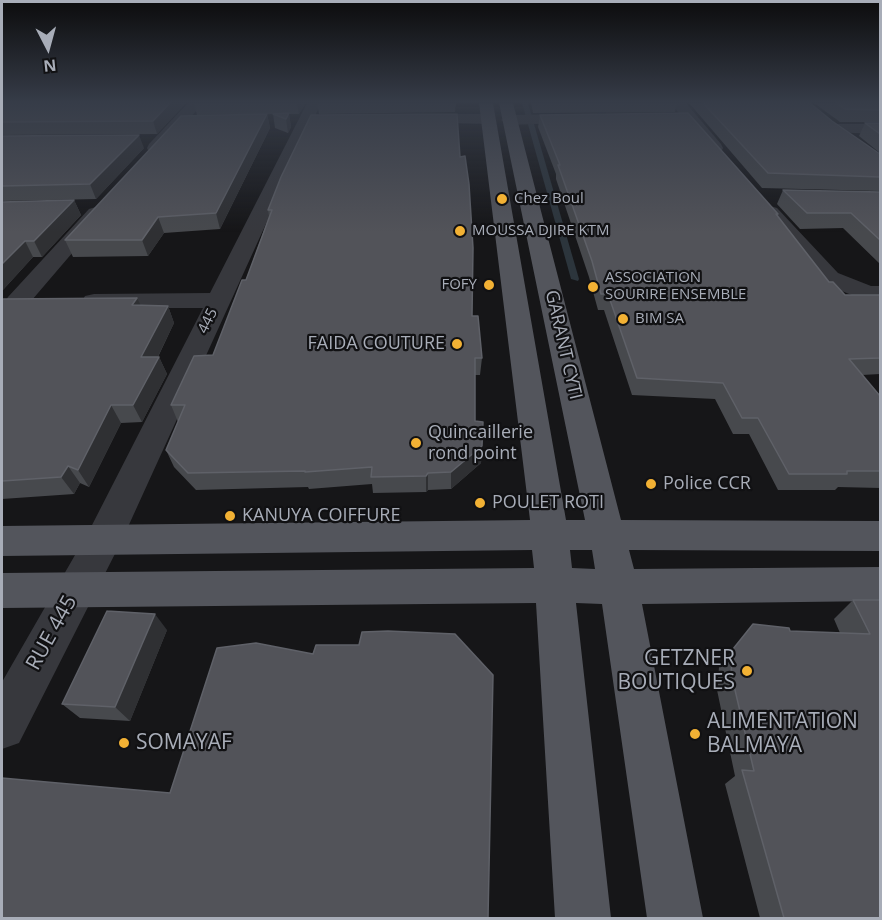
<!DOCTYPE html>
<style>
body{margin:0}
#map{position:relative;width:882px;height:920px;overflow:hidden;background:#161618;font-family:"Open Sans",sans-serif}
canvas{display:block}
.frame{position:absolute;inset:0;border:3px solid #a8adb8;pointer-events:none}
.north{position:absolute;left:18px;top:18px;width:60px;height:60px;-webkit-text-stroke:4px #111113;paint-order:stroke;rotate:174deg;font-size:16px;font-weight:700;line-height:24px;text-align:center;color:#a8adb8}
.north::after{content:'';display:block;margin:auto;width:21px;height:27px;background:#a8adb8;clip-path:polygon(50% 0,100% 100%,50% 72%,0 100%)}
</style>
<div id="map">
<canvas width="882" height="920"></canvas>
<div class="frame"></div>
<div class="north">N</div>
</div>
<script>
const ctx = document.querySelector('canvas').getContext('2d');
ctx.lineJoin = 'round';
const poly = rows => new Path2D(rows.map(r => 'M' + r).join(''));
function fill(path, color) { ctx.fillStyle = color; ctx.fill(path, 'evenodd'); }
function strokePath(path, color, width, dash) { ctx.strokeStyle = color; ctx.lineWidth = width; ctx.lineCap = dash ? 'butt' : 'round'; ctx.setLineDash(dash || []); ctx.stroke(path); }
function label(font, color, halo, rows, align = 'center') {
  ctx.font = font + ' "Open Sans",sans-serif'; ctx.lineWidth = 4.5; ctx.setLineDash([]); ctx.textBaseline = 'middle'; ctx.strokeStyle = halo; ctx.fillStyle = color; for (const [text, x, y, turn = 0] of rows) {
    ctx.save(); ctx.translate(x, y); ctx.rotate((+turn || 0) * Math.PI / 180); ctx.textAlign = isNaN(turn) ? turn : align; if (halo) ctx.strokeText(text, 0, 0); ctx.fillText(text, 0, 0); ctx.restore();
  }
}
const stream = poly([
 [522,103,528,103,579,279,578,281,571,279,522,103]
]);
const minor = poly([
 [188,103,203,103,161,152,149,152,147,148,149,144,188,103],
 [307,103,321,103,122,540,19,743,2,749,2,682,90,529,203,308,94,308,85,306,82,301,85,296,94,294,210,293,307,103],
 [671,103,686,103,721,144,723,148,721,152,709,152,671,103],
 [411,114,487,114,495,119,487,124,406,122,403,119,411,114],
 [584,114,592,119,589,122,509,125,501,120,509,115,584,114],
 [834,124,880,124,880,134,828,132,826,129,834,124],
 [770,206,777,208,838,273,871,286,880,286,880,300,859,298,822,283,760,212,763,208,770,206],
 [96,207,103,209,106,213,103,217,26,307,17,309,8,307,5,302,8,297,89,209,96,207]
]);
const major = poly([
 [479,103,493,103,566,520,585,520,499,103,513,103,621,520,880,521,880,551,629,550,634,569,880,567,880,601,642,604,703,918,647,918,602,604,576,603,611,918,555,918,536,603,2,608,2,573,534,568,532,550,2,556,2,526,530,520,479,103],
 [570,550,592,550,595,569,572,568,570,550]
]);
const wall = poly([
 [2,103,186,103,157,134,2,135],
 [194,103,306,103,299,114,289,114,291,127,288,133,275,128,273,114,197,115],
 [317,103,456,103,455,112,319,114],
 [531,103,677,103,675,112,533,113],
 [689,103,810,103,832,121,880,154,880,191,762,188],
 [814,103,880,103,880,122,840,122],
 [267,114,270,128,220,229,164,233,148,256,73,257,65,240],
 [540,115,778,214,777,216,829,282,845,295,880,295,880,374,862,375,880,396,880,488,838,487,835,490,778,490,749,434,733,434,715,399,632,395,604,310,598,310,589,277,556,179,556,174,538,127],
 [865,123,880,123,880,153,859,136],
 [2,136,144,148,96,199,2,201],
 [281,177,472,316,482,358,480,375,475,375,475,421,482,446,481,463,451,489,428,490,426,492,373,493,372,484,309,489,308,487,196,490,174,467,166,450,178,422,171,405,213,355,246,280,269,216,268,210],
 [783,190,880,192,880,264,843,228,800,229,777,204],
 [74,200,81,215,42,257,33,257,2,291,2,202],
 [2,299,168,306,174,323,158,357,159,357,167,374,142,422,121,423,89,487,80,483,74,494,2,499],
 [853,600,880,600,880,918,760,918,725,784,735,776,717,690,719,667,753,624,790,631,840,633,834,619],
 [167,630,130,721,80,718,62,704]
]);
const shadedWall = poly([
 [170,103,186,103,157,134,153,121],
 [297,103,306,103,299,114],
 [289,113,291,127,288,133,286,119],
 [267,114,270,128,220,229,216,213],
 [139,135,144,148,96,199,90,184],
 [74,200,81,215,42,257,34,241],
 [158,217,164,233,148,256,142,240],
 [25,241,33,257,2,291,2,264],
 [137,298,145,314,132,305],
 [168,306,174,323,149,375,141,357],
 [159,357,167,374,142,422,133,405],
 [111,405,121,423,89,487,78,470],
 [482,446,481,463,451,489,451,472],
 [68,466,80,483,74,494,61,477],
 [428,473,428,490,426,492,426,476],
 [155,614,167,630,130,721,115,707]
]);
const building = poly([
 [2,103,170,103,153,121,2,122,2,103],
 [703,103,810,103,832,121,880,154,880,177,768,173,703,103],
 [837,103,880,103,880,110,845,109,837,103],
 [289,113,286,119,273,114,289,113],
 [688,113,778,214,776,214,829,282,833,282,845,295,880,295,880,358,849,359,880,396,880,471,847,471,847,474,789,474,758,418,742,418,723,383,637,378,608,294,601,294,592,261,558,165,560,165,540,115,688,113],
 [267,114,216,213,158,217,142,240,65,240,181,116,267,114],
 [457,114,460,157,465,156,469,184,473,248,472,316,478,316,482,358,475,358,475,421,483,422,482,446,451,472,428,473,426,476,371,477,372,467,305,472,305,471,188,473,166,450,185,405,171,405,194,356,213,355,242,280,246,280,272,210,268,210,281,177,311,115,457,114],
 [865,123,880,123,880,134,865,123],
 [139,135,90,184,2,186,2,136,139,135],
 [783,190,880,192,880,240,851,213,807,213,783,190],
 [74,200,34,241,25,241,2,264,2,202,74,200],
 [137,298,132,305,168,306,141,357,159,357,133,405,111,405,78,470,68,466,61,477,2,481,2,299,137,298],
 [853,600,880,600,880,918,784,918,742,770,754,771,731,673,733,649,753,624,789,628,790,631,870,634,853,600],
 [107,611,155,614,115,707,62,704,107,611],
 [388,631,455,634,493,675,488,918,2,918,2,778,170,793,217,648,256,643,313,654,316,645,359,645,362,632,388,631]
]);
const markers = [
 [502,199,6,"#f2b134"],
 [460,231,6,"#f2b134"],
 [489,285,6,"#f2b134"],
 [593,287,6,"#f2b134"],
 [623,319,6,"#f2b134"],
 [457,344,6,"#f2b134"],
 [416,443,6,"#f2b134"],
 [651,484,6,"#f2b134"],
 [480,503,6,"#f2b134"],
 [230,516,6,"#f2b134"],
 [747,671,6,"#f2b134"],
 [695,734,6,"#f2b134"],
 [124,743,6,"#f2b134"]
];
const farPoinames = [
 ["Chez Boul",514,199],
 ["MOUSSA DJIRE KTM",472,231],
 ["ASSOCIATION",605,278],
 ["SOURIRE ENSEMBLE",605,295],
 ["FOFY",477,285,"right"],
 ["BIM SA",635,319]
];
const farStreetnames = [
 ["445",208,321,-64]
];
const poiNames = [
 ["FAIDA COUTURE",445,344,"right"],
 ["Quincaillerie",428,433],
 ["rond point",428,454],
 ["Police CCR",663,484],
 ["POULET ROTI",492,503],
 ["KANUYA COIFFURE",242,516]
];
const streetNames = [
 ["GARANT CYTI",563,345,77]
];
const nearStreetnames = [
 ["RUE 445",52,633,-61]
];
const nearPoinames = [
 ["GETZNER",735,659,"right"],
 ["BOUTIQUES",735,683,"right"],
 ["ALIMENTATION",707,722],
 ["BALMAYA",707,746],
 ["SOMAYAF",136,743]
];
fill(stream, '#2c353c');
fill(minor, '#37383d');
fill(major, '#53555c');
fill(wall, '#47494d');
fill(shadedWall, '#2f3033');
fill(building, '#525359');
strokePath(building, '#5f6168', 1.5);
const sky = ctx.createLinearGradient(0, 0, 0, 232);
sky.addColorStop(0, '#0c0c0d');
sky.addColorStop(0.44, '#363c48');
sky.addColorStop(1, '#363c4800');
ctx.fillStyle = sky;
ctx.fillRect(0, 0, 882, 232);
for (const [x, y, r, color] of markers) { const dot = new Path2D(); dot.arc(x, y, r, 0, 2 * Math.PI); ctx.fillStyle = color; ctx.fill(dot); strokePath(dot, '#111113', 2); }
label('15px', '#a8adb8', '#111113', farPoinames, 'left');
label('15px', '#a8adb8', '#111113', farStreetnames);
label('18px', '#a8adb8', '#111113', poiNames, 'left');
label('18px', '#a8adb8', '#111113', streetNames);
label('21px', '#a8adb8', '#111113', nearStreetnames);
label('21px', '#a8adb8', '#111113', nearPoinames, 'left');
</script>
